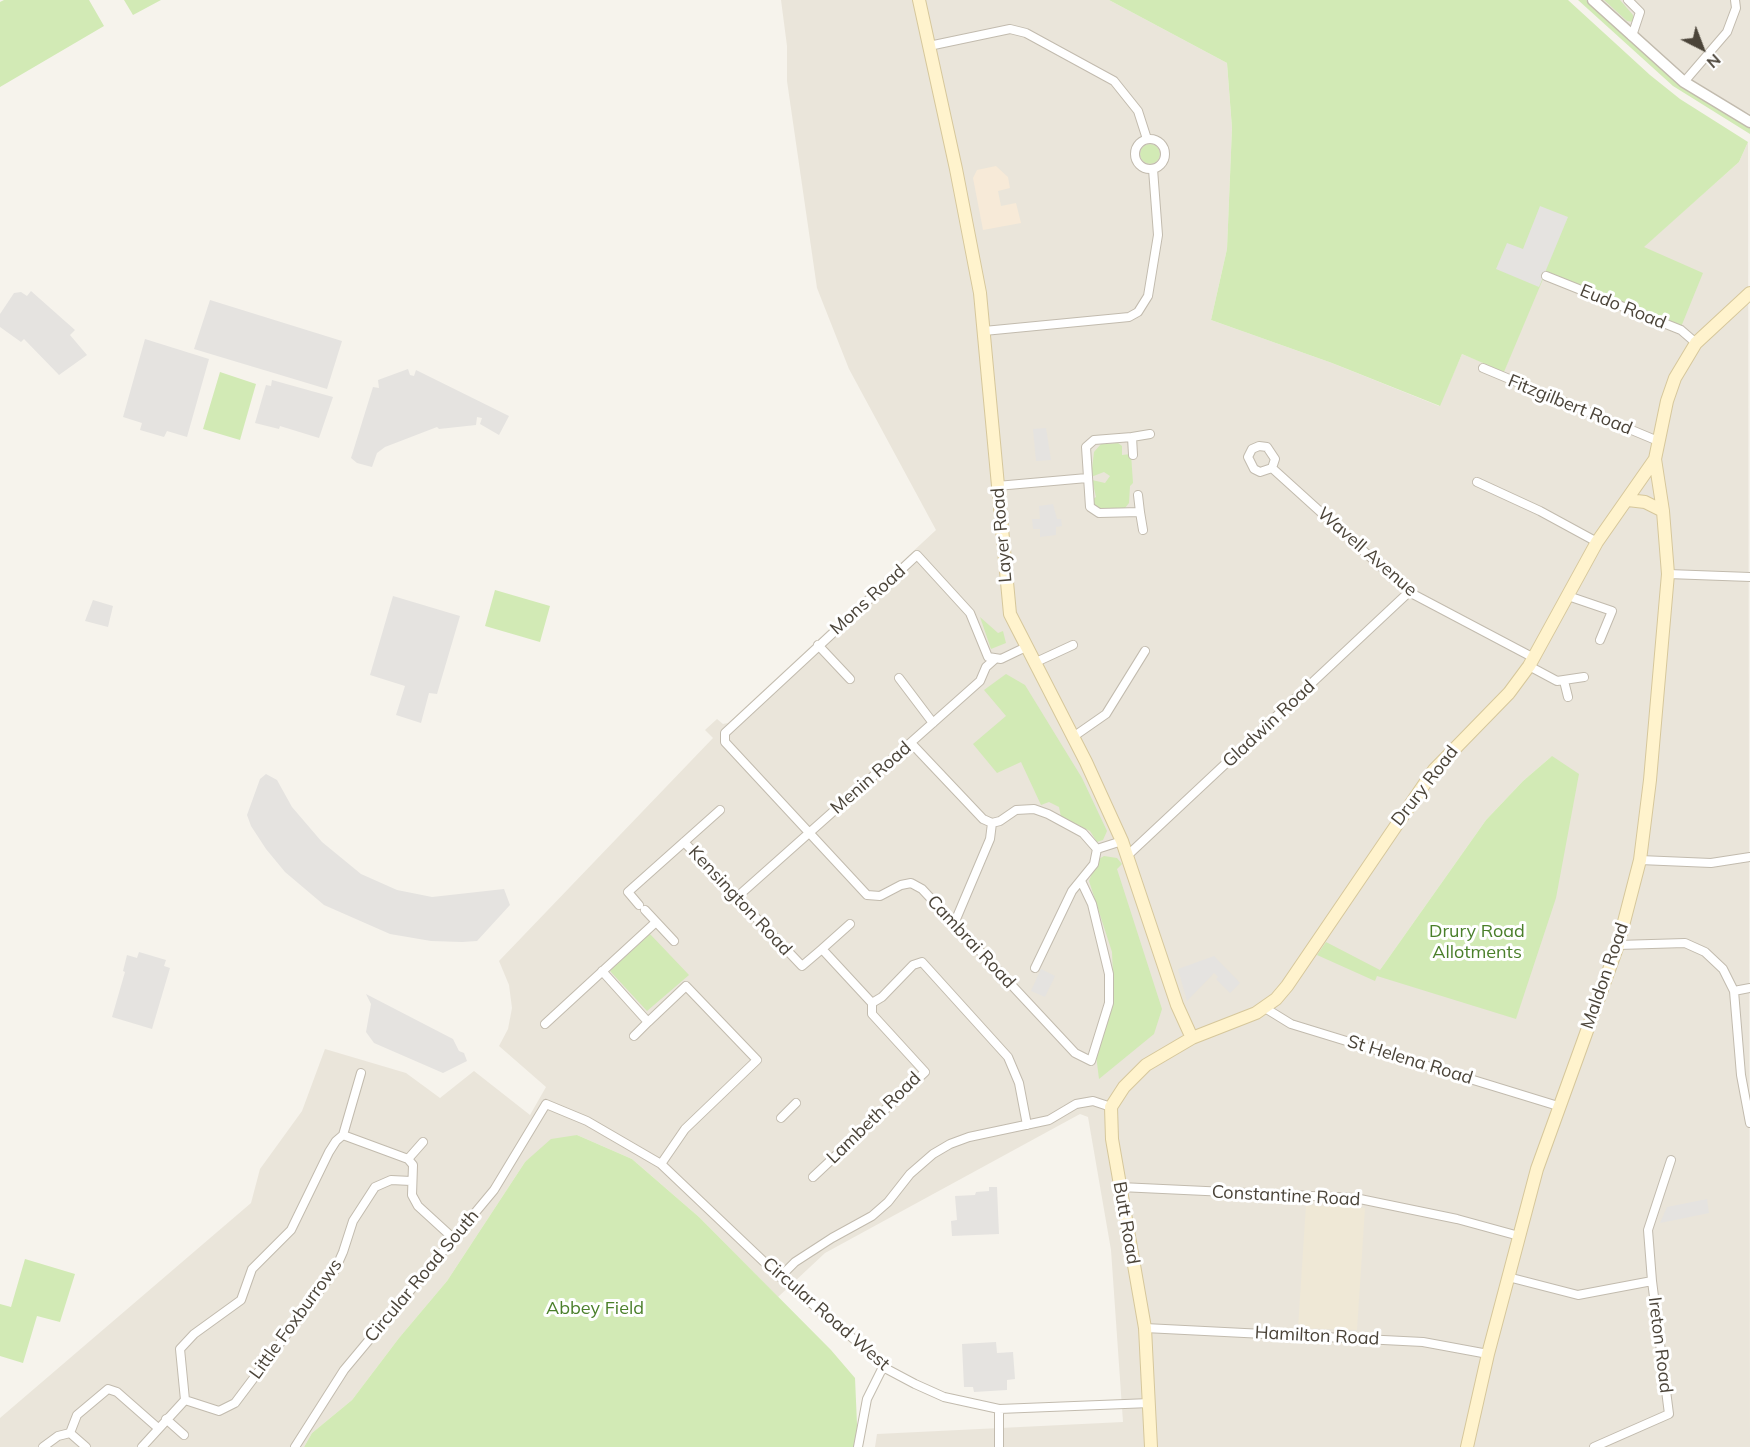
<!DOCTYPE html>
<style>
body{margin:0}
#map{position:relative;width:1750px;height:1447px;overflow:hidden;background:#f6f3ec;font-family:Mulish,sans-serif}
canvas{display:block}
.north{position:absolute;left:1672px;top:18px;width:60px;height:60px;-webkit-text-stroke:4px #fff;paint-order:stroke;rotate:138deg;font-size:16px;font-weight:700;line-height:24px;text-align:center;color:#4b4439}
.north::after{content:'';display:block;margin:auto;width:21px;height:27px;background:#4b4439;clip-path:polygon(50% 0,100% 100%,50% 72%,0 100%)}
</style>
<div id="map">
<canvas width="1750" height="1447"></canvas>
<div class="north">N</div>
</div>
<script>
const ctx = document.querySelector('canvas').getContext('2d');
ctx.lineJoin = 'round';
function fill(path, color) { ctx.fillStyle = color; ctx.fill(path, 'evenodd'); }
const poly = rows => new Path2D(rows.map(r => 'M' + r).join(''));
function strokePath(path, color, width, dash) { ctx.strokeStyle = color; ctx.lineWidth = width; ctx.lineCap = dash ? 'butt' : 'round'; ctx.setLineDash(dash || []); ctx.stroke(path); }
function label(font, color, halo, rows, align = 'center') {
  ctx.font = font + ' Mulish,sans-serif'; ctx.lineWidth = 6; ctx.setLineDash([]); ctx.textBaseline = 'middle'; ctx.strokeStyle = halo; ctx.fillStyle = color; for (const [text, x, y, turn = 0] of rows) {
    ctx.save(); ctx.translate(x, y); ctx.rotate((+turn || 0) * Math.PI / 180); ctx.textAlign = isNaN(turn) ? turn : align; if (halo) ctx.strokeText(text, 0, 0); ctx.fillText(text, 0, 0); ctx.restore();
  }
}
const residential = poly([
 [781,0,1109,0,1227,63,1232,128,1227,249,1211,320,1332,363,1439,406,1462,354,1504,371,1545,271,1643,247,1739,162,1748,142,1750,1447,875,1447,877,1434,1123,1422,1111,1250,1088,1117,1080,1114,825,1253,778,1297,699,1217,632,1159,577,1135,525,1162,447,1281,399,1338,352,1400,312,1433,304,1447,0,1447,0,1418,251,1203,260,1169,302,1111,325,1049,406,1073,440,1098,474,1071,530,1115,546,1087,499,1046,508,1029,512,1008,509,985,499,961,713,738,705,730,717,719,723,724,728,723,936,530,849,369,817,288,787,81,787,46],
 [1552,756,1380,970,1486,820,1523,781],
 [1601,0,1750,0,1750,114,1714,96,1677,69]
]);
const commercial = poly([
 [996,166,1008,177,1010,188,998,191,1001,206,1016,203,1021,223,983,230,973,178,977,170]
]);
const education = poly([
 [1306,1205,1365,1208,1357,1330,1298,1328]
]);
const green = poly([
 [4,0,89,0,104,26,0,87,0,2],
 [124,0,161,0,133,15],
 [1109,0,1568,0,1650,75,1680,99,1748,142,1739,162,1644,247,1703,273,1681,327,1546,272,1504,372,1462,354,1440,406,1332,363,1211,320,1227,249,1232,128,1227,63],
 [1578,0,1586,0,1695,95,1750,128,1750,134,1673,86],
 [1604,0,1620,0,1633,15,1633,22,1627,21],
 '1140 154a10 10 0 1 1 20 0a10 10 0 1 1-20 0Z',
 [220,372,256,384,240,440,203,429],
 [1118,443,1122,446,1122,455,1131,454,1133,483,1130,486,1129,503,1125,508,1101,510,1094,504,1093,499,1096,497,1092,480,1105,483,1110,476,1104,472,1091,477,1094,452,1101,444],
 [495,590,550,606,540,642,485,626],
 [980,617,998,633,1003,631,1006,643,991,649],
 [1006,674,1025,685,1082,778,1107,831,1103,840,1097,842,1090,831,1061,817,1059,807,1049,802,1041,805,1021,762,997,773,973,744,1006,716,984,690],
 [1552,756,1579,774,1556,898,1516,1019,1377,976,1375,981,1317,955,1326,942,1380,970,1486,820,1523,781],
 [1104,856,1117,858,1122,864,1117,869,1162,1009,1154,1034,1099,1079,1096,1055,1114,998,1112,952,1089,881,1097,860],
 [650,934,689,975,647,1011,610,971],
 [577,1135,632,1159,699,1217,831,1350,855,1378,858,1447,304,1447,312,1433,352,1400,399,1338,447,1281,525,1162,551,1139],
 [25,1259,75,1274,60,1322,37,1316,23,1363,0,1356,0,1304,11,1307]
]);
const parking = poly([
 [1540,206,1568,217,1539,287,1496,269,1507,243,1523,249],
 [31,291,75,330,70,335,87,355,59,375,24,339,21,342,0,327,0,314,14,293,21,292,27,296],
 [210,300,342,341,327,389,194,349],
 [145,339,209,359,187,437,167,431,164,437,140,430,142,423,123,417],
 [408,369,410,375,414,376,416,370,509,416,499,435,480,424,482,418,477,417,476,425,439,429,437,427,385,447,377,453,372,467,357,463,351,458,373,387,379,388,378,380],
 [272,380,333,397,319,438,280,426,279,429,255,423,266,385,271,386],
 [1046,428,1051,460,1036,461,1033,429],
 [1053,504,1057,519,1061,519,1062,526,1056,527,1056,535,1040,537,1040,529,1033,529,1032,519,1040,519,1039,506],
 [393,596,460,616,437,694,429,693,421,723,396,715,405,686,370,675],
 [93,600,113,606,108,627,85,621],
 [266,774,277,780,292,807,322,842,361,874,397,890,432,897,504,889,510,905,477,941,462,942,431,941,390,934,324,905,285,872,266,849,251,826,247,815,260,779],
 [139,952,166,960,164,966,170,968,152,1029,112,1017,125,972,123,971,127,955,137,958],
 [1214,956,1240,983,1230,993,1216,979,1218,977,1214,973,1187,1001,1178,969],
 [1041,969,1055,976,1045,997,1031,991],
 [366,994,453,1039,459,1051,464,1053,467,1061,443,1073,374,1043,366,1032,371,1004],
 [989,1187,997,1187,999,1234,952,1236,951,1221,957,1220,955,1196,975,1195,976,1192,989,1191],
 [1707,1199,1709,1213,1660,1223,1667,1207],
 [996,1342,997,1353,1013,1352,1015,1379,1007,1380,1007,1390,974,1392,973,1387,964,1387,962,1344]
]);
const minor = poly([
 [1628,0,1640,12,1632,36],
 [929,46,1010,29,1026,33,1114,81,1138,111,1147,139],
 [1684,82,1727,32,1736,8,1735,0],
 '1135 154a15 15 0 1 1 30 0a15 15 0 1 1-30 0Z',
 [1546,276,1681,330,1696,343],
 [984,331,1119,318,1129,317,1138,312,1148,296,1158,235,1153,169],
 [1483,368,1658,441],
 [1132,437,1094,440,1086,447,1090,507,1099,513,1140,512,1138,495],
 [1133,455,1132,437,1150,434],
 [1272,468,1260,472,1254,469,1248,457,1252,449,1259,446,1267,447,1275,459,1272,468,1409,592,1534,658],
 [1477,482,1540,511,1597,542],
 [997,486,1087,478],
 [1140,512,1143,530],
 [1668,574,1750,577],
 [1568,596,1612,611,1600,640],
 [818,645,850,679],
 [1026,647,1001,659,988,657,970,613,917,555,725,733,725,742,867,895,880,896,901,885,911,883,922,889,1075,1053,1091,1061,1109,1003,1109,974,1092,904,1081,881],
 [1034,663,1073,645],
 [1529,666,1557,681,1584,677],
 [899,678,933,723],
 [1564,681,1568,697],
 [1073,737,1106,714,1145,651],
 [912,744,983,819,992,823],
 [684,842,802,966,822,949,872,1003,882,997,913,965,922,962,1008,1057,1019,1083,1027,1125],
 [1128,855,1409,592],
 [1640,860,1711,863,1750,857],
 [737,897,980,681,986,667,995,659],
 [639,905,628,892,720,810],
 [645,910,674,941],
 [954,924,990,839,992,823,1000,821,1016,810,1034,809,1048,814,1083,833,1097,849,1122,841],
 [1618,945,1685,943,1705,952,1723,969,1734,991,1741,1075,1750,1123],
 [822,949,850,924],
 [1035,968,1072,891,1094,864,1097,849],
 [602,971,648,1022,686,986,757,1060,685,1129,661,1164],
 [1734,991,1750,988],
 [1265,1008,1291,1024,1558,1106],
 [545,1024,656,922],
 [634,1036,648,1022],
 [781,1118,796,1103],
 [343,1135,361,1073],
 [408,1159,423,1142],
 [813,1177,925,1072,872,1014,872,1003],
 [1120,1187,1355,1198,1457,1219,1519,1236],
 [780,1277,795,1262,832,1238,872,1216,888,1202,910,1174,933,1154,950,1144,969,1137,1049,1120,1076,1104,1093,1101,1111,1107],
 [1508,1277,1578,1295,1652,1281,1669,1414,1594,1447],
 [1652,1281,1648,1230,1671,1160],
 [1145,1328,1423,1342,1488,1354],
 [185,1400,219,1411,235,1403,335,1270,343,1252,353,1221,375,1187,391,1180,411,1181],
 [999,1409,999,1447],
 [166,1419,184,1435],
 [70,1433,77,1415,108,1389,117,1392,158,1428],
 [43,1447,58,1436,70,1433,86,1447],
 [142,1447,185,1400,180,1349,194,1334,241,1300,252,1269,291,1230,329,1152,336,1141,343,1135,408,1159,413,1165,412,1195,418,1206,453,1238],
 [295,1447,344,1370,494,1190,546,1104,587,1121,661,1164,780,1277,875,1357,883,1367,915,1384,944,1397,999,1409,1150,1403],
 [858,1447,867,1399,883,1367]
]);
const tertiary = poly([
 [1593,0,1684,82,1750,122]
]);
const secondary = poly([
 [919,0,956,169,980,293,1010,614,1086,762,1122,841,1177,1005,1192,1038],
 [1628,500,1645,502,1663,511],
 [1151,1447,1145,1328,1112,1139,1111,1107,1124,1087,1146,1065,1192,1038,1256,1013,1276,999,1287,986,1434,770,1509,693,1529,666,1597,542,1655,459],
 [1467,1447,1488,1354,1537,1169,1618,945,1640,860,1650,780,1668,574,1663,511,1655,459,1667,401,1675,378,1696,343,1750,293]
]);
const streetNames = [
 ["Eudo Road",1623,307,22],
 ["Fitzgilbert Road",1570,405,22],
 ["Layer Road",1002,535,-95],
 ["Wavell Avenue",1367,552,41],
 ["Mons Road",868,600,-42],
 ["Gladwin Road",1269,724,-43],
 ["Menin Road",871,778,-41],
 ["Drury Road",1425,786,-52],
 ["Kensington Road",740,901,47],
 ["Cambrai Road",971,942,47],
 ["Maldon Road",1605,976,-71],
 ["St Helena Road",1410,1060,17],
 ["Lambeth Road",874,1118,-44],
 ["Constantine Road",1286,1196,3],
 ["Butt Road",1126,1223,80],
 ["Circular Road South",422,1276,-50],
 ["Circular Road West",826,1314,41],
 ["Little Foxburrows",296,1319,-54],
 ["Hamilton Road",1317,1336,3],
 ["Ireton Road",1660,1345,83]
];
const parkNames = [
 ["Drury Road",1477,932],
 ["Allotments",1477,953],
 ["Abbey Field",595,1309]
];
fill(residential, '#eae5da');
fill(commercial, '#f7ead8');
fill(education, '#efe8d6');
fill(green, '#d2eab5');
fill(parking, '#e5e3e0');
strokePath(minor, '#c2bbae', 10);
strokePath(tertiary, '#c2bbae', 13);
strokePath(secondary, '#d6c79b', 14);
strokePath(minor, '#fff', 8);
strokePath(tertiary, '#fff', 10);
strokePath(secondary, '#fff3cd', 12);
label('18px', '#4b4439', '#fff', streetNames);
label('18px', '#4a7f2a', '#fff', parkNames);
</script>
